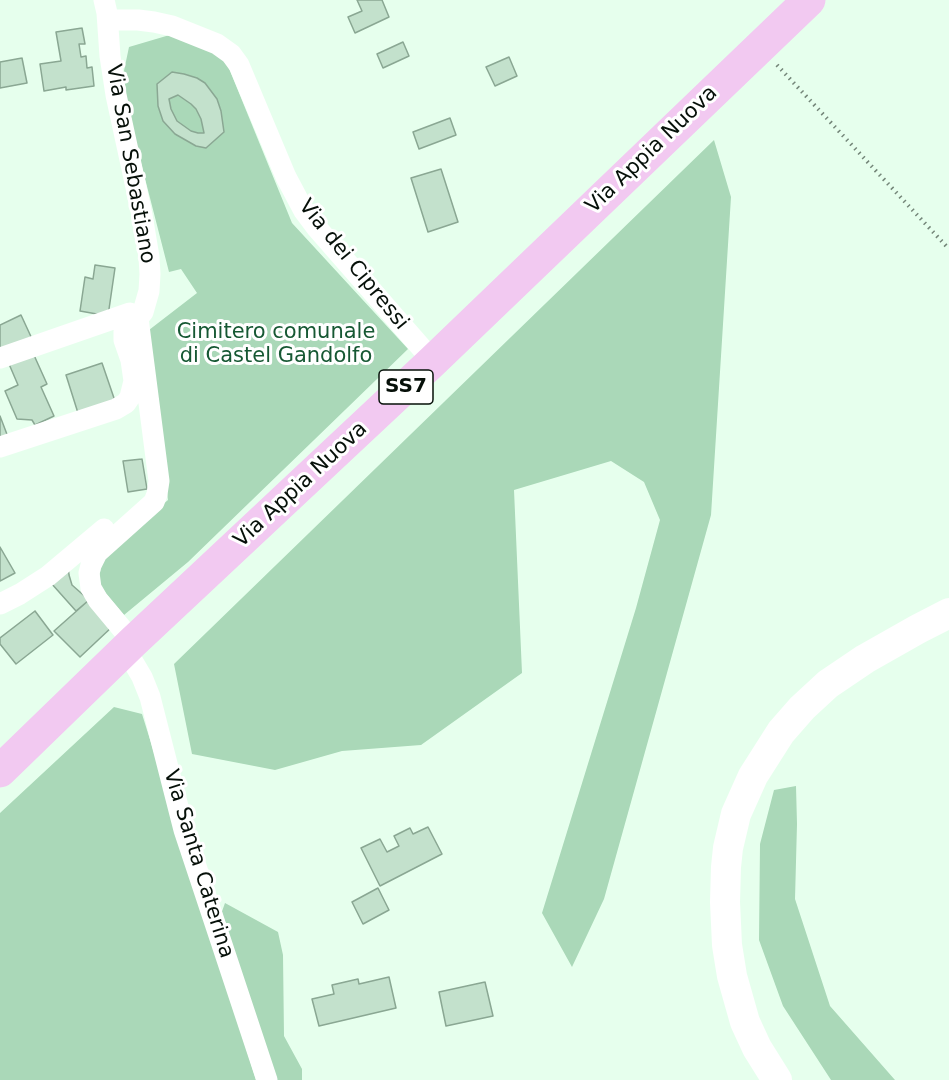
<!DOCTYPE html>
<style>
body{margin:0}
canvas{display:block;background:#e6ffed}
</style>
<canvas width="949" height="1080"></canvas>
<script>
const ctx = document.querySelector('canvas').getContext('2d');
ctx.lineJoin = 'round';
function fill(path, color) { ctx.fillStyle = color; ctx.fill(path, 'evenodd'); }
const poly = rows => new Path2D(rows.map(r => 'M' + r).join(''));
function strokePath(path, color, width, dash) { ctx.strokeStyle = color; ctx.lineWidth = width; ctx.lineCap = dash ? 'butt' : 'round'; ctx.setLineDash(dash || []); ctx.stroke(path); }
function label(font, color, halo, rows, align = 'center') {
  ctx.font = font + ' "DejaVu Sans",sans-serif'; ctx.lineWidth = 6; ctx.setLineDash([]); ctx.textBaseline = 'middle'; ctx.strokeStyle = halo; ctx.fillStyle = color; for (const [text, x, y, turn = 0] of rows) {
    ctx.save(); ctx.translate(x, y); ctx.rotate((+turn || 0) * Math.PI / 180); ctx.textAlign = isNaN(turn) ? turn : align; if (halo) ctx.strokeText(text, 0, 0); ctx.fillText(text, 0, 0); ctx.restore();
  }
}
const green = poly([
 [173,34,219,56,228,66,292,223,408,349,188,562,124,615,98,584,103,556,168,500,149,330,197,293,181,269,169,272,121,85,129,47],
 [714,140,731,197,711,515,604,899,572,967,542,913,636,608,660,520,644,482,611,461,514,490,522,673,421,745,342,751,275,770,192,754,174,664],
 [114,707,142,714,256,1080,0,1080,0,813],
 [796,786,797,824,795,899,830,1006,895,1080,831,1080,783,1006,759,940,760,844,774,790],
 [225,903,278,932,283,955,284,1036,302,1069,302,1080,275,1080,220,917]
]);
const building = poly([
 [357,0,382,0,389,17,355,33,348,17,362,11,357,0],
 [82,28,85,44,79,44,81,57,86,56,87,68,92,67,94,86,66,90,66,87,44,91,40,64,61,61,56,32,82,28],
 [403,42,409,56,383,68,377,54,403,42],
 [509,57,517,76,495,86,486,67,509,57],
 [22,58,27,83,0,88,0,62,22,58],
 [172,72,184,74,197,78,205,83,217,99,221,111,224,132,206,148,196,146,175,134,163,121,158,106,157,84,172,72],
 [178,95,191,104,196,109,201,119,204,133,198,133,191,131,177,121,171,109,169,99,178,95],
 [450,118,456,135,419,149,413,132,450,118],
 [441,169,458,222,428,232,411,178,441,169],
 [95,265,115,268,108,316,80,311,85,277,93,279,95,265],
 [21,315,33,341,3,355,0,347,0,325,21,315],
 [33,353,47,384,41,387,54,416,35,425,32,420,17,419,5,391,18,385,9,364,33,353],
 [102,363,115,401,78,413,66,375,102,363],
 [0,416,8,437,0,440,0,416],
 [142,459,147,489,128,492,123,461,142,459],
 [0,547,15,573,0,581,0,547],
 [68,566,69,575,72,585,89,600,76,611,51,583,68,566],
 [89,600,113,626,80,657,54,631,89,600],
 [35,611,53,635,16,664,0,644,0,638,35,611],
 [428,827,442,854,380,886,361,848,380,839,387,852,399,846,394,836,410,828,413,834,428,827],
 [378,888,389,910,363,924,352,902,378,888],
 [389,977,396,1008,319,1026,312,999,334,994,332,985,358,979,359,984,389,977],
 [485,982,493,1016,446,1026,439,992,485,982]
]);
const path = poly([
 [777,65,949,249]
]);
const minor = poly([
 [104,0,107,13,110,56,116,95,142,215,149,257,150,274,149,291,143,312,138,318,159,481,157,494,154,502,97,553,91,565,89,573,91,588,98,600,133,642],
 [108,20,138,20,154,22,172,26,217,44,231,54,239,65,286,177,304,211,316,227,433,361],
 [0,358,130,313,138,318,130,324,124,331,124,340,131,360,134,381,130,397,126,403,116,409,0,447],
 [0,604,20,594,48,576,104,529],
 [126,650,142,677,150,697,184,830,267,1080]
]);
const secondary = poly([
 [777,1080,757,1048,745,1022,732,976,727,945,725,902,726,867,728,848,736,814,753,776,781,732,802,708,828,684,865,659,918,629,949,613]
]);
const primary = poly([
 [0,771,133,642,433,361,809,0]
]);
const shields = [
 [406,387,54]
];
const shieldNames = [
 ["SS7",406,387]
];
const streetNames = [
 ["Via Appia Nuova",652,150,-44],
 ["Via San Sebastiano",130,164,80],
 ["Via dei Cipressi",353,265,51],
 ["Via Appia Nuova",301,485,-43],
 ["Via Santa Caterina",198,864,73]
];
const parkNames = [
 ["Cimitero comunale",276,333],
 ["di Castel Gandolfo",276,357]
];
fill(green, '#aad8b8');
fill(building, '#c3e1cc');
strokePath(building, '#8aa793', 1.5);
strokePath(path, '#748679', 4, [1.5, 4.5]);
strokePath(minor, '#fff', 21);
strokePath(secondary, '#fff', 30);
strokePath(primary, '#f2c9f1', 33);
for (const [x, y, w] of shields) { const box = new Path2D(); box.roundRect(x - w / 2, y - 17, w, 34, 4.5); ctx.fillStyle = '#fff'; ctx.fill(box); strokePath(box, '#061009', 1.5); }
label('bold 20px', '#061009', null, shieldNames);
label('21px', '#061009', '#fff', streetNames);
label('21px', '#165833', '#fff', parkNames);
</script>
